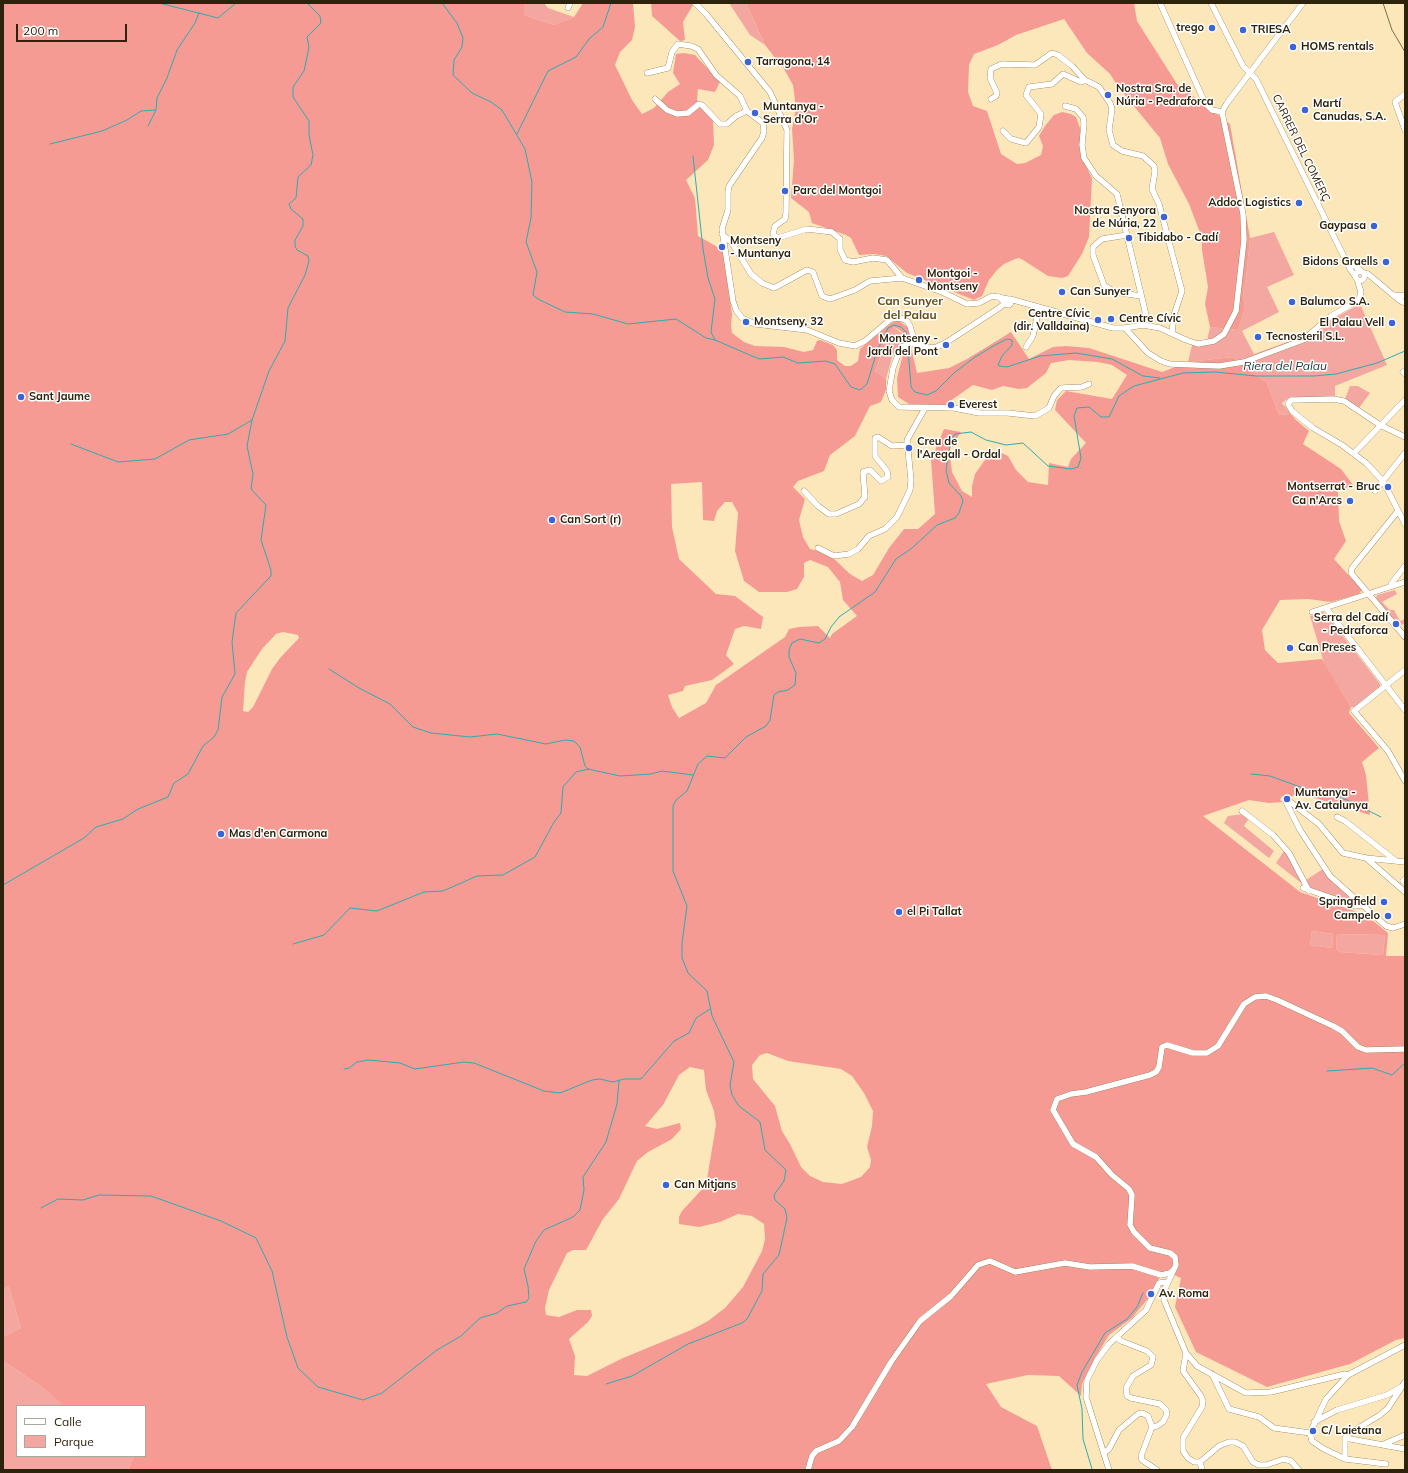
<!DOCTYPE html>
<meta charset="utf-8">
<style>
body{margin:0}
#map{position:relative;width:1408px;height:1473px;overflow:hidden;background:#fce7ba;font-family:Mulish,sans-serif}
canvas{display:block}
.frame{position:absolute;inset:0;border:4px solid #2d230d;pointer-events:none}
.legend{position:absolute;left:16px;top:1405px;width:130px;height:52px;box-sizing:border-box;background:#fff;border:1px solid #aba79e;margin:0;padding:5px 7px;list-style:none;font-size:12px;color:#2d230d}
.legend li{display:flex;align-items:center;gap:8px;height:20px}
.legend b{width:20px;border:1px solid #aba79e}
.scale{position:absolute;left:16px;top:24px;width:111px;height:18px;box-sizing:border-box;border:2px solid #2d230d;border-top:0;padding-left:5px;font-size:12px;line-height:14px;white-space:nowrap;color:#2d230d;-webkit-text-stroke:3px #fff;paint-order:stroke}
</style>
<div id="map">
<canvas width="1408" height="1473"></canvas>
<div class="frame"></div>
<ul class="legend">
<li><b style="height:5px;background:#fff"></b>Calle</li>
<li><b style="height:11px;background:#f3a7a0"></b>Parque</li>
</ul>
<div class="scale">200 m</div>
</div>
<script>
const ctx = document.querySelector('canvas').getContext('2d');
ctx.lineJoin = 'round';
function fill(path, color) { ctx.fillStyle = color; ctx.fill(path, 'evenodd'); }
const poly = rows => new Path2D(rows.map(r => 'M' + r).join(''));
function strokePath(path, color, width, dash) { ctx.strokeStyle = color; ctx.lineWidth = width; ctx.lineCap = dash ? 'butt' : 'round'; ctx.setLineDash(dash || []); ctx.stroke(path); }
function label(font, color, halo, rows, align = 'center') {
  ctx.font = font + ' Mulish,sans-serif'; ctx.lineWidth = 3; ctx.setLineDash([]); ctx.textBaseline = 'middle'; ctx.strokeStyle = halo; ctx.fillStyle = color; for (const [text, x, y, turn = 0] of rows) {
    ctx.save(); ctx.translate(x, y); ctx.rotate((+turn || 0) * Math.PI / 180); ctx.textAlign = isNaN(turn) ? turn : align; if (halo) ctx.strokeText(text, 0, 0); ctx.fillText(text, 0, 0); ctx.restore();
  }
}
const green = poly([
 [524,3,544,3,548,8,574,17,554,25,524,15],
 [729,3,746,3,765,45,750,35],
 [1274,232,1294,275,1267,287,1279,312,1242,331,1254,354,1304,336,1313,337,1333,319,1360,304,1387,365,1335,386,1335,397,1289,398,1282,403,1291,414,1279,415,1267,383,1233,357,1188,362,1192,345,1206,345,1210,327,1238,330,1245,308,1243,293,1246,279,1250,238],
 [894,327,904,335,903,343,893,354,886,379,875,373,889,333],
 [1350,386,1358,386,1370,393,1359,408,1345,399],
 [1395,590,1397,594,1382,602,1390,610,1394,610,1400,621,1405,619,1405,623,1399,626,1376,599,1377,595],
 [1322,612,1325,613,1380,684,1380,687,1357,707,1351,707,1324,663,1310,616],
 [1243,814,1249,818,1244,826,1274,851,1269,858,1224,823,1228,816],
 [1284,851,1287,854,1305,886,1276,863],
 [1323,869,1350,897,1350,901,1310,888,1306,880],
 [1312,931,1333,934,1332,948,1310,945],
 [1337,934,1385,935,1383,955,1340,952,1336,949],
 [9,1287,21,1328,3,1337,3,1289],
 [3,1361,39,1385,64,1406,17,1406,17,1456,134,1456,128,1470,3,1470]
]);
const forest = poly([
 [3,3,524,3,524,15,554,25,574,17,583,3,633,3,635,27,632,40,620,52,615,65,632,100,642,114,654,108,668,92,680,84,673,73,676,54,684,53,695,55,720,82,715,92,698,89,697,100,713,120,714,145,708,160,686,180,695,198,698,236,723,250,732,314,731,325,732,333,744,342,755,346,784,347,804,352,813,350,817,341,820,340,833,345,837,350,837,360,845,366,851,366,858,361,860,349,890,324,895,321,899,321,909,328,910,337,903,343,904,335,900,330,894,327,889,333,875,372,886,379,886,390,881,402,870,406,855,436,830,455,824,471,798,481,793,487,805,499,799,520,803,537,810,549,828,553,850,574,862,581,873,575,889,548,904,529,918,529,935,514,931,460,944,429,961,432,949,449,952,472,962,491,972,497,972,486,975,474,987,457,997,451,1008,456,1016,470,1028,482,1048,485,1049,463,1068,467,1071,459,1086,443,1055,410,1057,400,1066,391,1112,399,1127,375,1112,365,1098,362,1069,360,1051,363,1046,373,1027,388,1019,389,1003,386,992,390,973,385,953,399,949,405,909,404,898,397,897,378,904,350,911,347,917,373,949,368,967,359,1011,332,1029,359,1053,347,1066,346,1089,348,1162,372,1188,362,1233,357,1267,383,1279,415,1291,414,1296,420,1309,431,1303,444,1341,469,1354,486,1338,491,1339,521,1346,541,1334,559,1362,590,1359,594,1331,602,1308,599,1280,600,1262,630,1265,650,1278,663,1322,659,1351,707,1349,713,1379,748,1362,762,1366,775,1370,815,1299,793,1286,799,1282,796,1280,800,1283,802,1269,803,1249,800,1203,816,1300,892,1366,915,1388,933,1386,956,1405,956,1405,1338,1396,1340,1350,1364,1267,1387,1196,1352,1175,1307,1181,1278,1167,1272,1162,1273,1150,1296,1132,1318,1109,1335,1097,1355,1082,1384,1081,1396,1059,1376,1028,1375,986,1384,1001,1407,1037,1426,1052,1470,128,1470,134,1456,145,1456,145,1406,64,1406,39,1385,3,1361,3,1337,21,1328,9,1287,3,1289],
 [702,482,703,520,714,521,717,511,725,502,732,502,738,513,735,551,744,581,759,592,787,592,797,589,804,577,804,563,810,560,828,567,840,582,843,600,857,616,832,634,830,638,818,626,799,627,789,629,785,637,716,685,706,703,679,718,672,707,668,695,683,691,685,686,712,680,734,664,726,655,735,629,744,626,761,629,763,617,735,596,716,594,679,559,672,527,671,484],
 [283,632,298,635,299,638,280,658,272,669,253,707,248,712,243,711,245,682,247,672,262,649,276,634],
 [1312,931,1333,934,1332,948,1310,945],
 [1337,934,1385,935,1383,955,1340,952,1336,949],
 [767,1053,788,1061,841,1069,852,1076,864,1093,873,1111,872,1126,867,1147,871,1160,870,1167,861,1177,842,1184,823,1182,810,1176,801,1167,790,1144,782,1131,775,1106,753,1079,752,1065,760,1055],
 [690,1067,704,1070,706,1090,714,1111,716,1125,706,1185,682,1211,679,1217,679,1224,699,1227,720,1222,738,1214,752,1216,764,1224,765,1239,762,1251,743,1287,725,1308,708,1321,691,1330,623,1358,587,1376,574,1375,575,1356,569,1339,588,1322,592,1316,591,1310,577,1310,559,1317,546,1315,545,1308,549,1290,567,1253,573,1250,586,1250,603,1219,619,1199,637,1161,648,1152,672,1139,681,1129,680,1123,657,1129,645,1126,663,1105,679,1075],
 [651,3,691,3,693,5,683,22,685,40,680,41,652,16],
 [746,3,1134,3,1137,21,1177,84,1230,124,1250,238,1246,279,1243,293,1245,308,1238,330,1210,327,1205,304,1208,287,1202,250,1202,238,1189,204,1168,164,1160,138,1119,88,1110,74,1087,53,1064,19,1016,35,998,45,974,54,969,65,968,92,973,106,987,111,1001,154,1017,164,1025,163,1041,155,1043,146,1039,136,1045,126,1054,115,1062,112,1071,114,1076,117,1081,131,1081,157,1092,178,1089,237,1082,254,1068,276,1062,278,1048,276,1023,260,1019,258,1015,259,1004,264,997,270,989,280,982,296,974,300,907,273,886,256,874,254,859,255,851,238,846,235,812,223,809,212,791,198,794,160,792,129,796,108,793,85,784,69,765,45]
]);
const stream = poly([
 [159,3,218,18,236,3],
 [442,3,457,23,463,38,462,47,454,60,453,75,472,93,491,102,502,110,525,149,532,182,531,218,526,242,537,272,533,295,538,299,565,312,593,314,628,324,676,319,706,338,715,340],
 [148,126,156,110,157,98,167,78,177,50,195,23,199,13],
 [517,134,548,71,576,57,589,39,603,27,611,3],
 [50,144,102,131,127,120,141,111,155,110],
 [693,156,703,249,708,278,715,299,711,332,715,340,759,359,783,357,798,363,826,361,835,364,851,387,860,390,867,384,877,351,888,328,894,325,901,327,906,332,907,342],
 [908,348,911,387,915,392,927,395,936,391,954,373,975,357,995,345,1007,339,1012,340,1012,345,1002,356,998,365,1000,366,1007,367,1040,356,1076,353,1112,359,1143,376,1160,378],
 [71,444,118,462,155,459,189,440,228,434,252,420],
 [329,669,359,688,390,704,413,727,431,733,470,737,497,734,546,744,565,740,574,741,580,747,585,766,588,769,620,776,651,774,662,771,693,775],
 [1251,774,1270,776,1303,788,1347,800,1381,817],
 [3,885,84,838,96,827,123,819,138,809,168,797,174,783,188,774,203,746,214,737,218,730,222,697,235,674,232,642,236,613,271,576,271,570,261,540,266,505,251,489,253,474,247,446,252,420,269,371,285,341,288,308,305,275,309,261,308,256,297,250,295,246,295,240,303,226,303,219,291,209,289,204,296,198,298,177,311,165,313,155,309,135,309,121,293,97,293,87,304,71,309,47,307,37,321,23,320,16,307,3],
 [293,944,324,935,350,908,377,911,424,892,443,891,477,876,503,875,535,857,554,822,561,813,563,787,576,772,589,769],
 [344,1069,349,1068,357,1062,368,1060,400,1063,415,1069,464,1062,474,1063,544,1091,560,1093,592,1080,600,1079,613,1082,624,1079,641,1079,674,1041,689,1033,696,1018,710,1009],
 [1327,1071,1372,1068,1392,1075,1405,1063],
 [41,1208,58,1199,83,1200,99,1195,151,1196,221,1221,256,1238,272,1271,287,1337,298,1368,318,1387,363,1400,382,1393,437,1350,461,1336,480,1318,497,1313,507,1306,526,1302,529,1298,528,1286,524,1269,536,1241,544,1230,573,1217,580,1210,584,1190,583,1177,606,1142,617,1104,619,1081],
 [606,1384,632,1376,688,1344,742,1323,747,1319,762,1291,763,1274,779,1255,787,1218,785,1209,775,1200,774,1195,784,1181,786,1170,765,1150,760,1122,739,1106,732,1095,730,1085,734,1062,712,1016,707,991,688,973,682,958,682,943,687,906,673,871,673,806,676,800,687,791,698,764,707,756,725,758,746,737,766,726,770,720,774,695,778,692,788,690,795,685,796,673,789,657,789,650,792,643,800,639,819,643,825,639,831,627,839,617,875,592,896,559,912,548,937,525,955,518,959,513,963,501,961,496,949,483,946,470,951,440,955,434,971,432,986,440,1006,445,1023,443,1048,466,1071,469,1078,467,1081,458,1074,416,1077,408,1089,407,1101,417,1109,417,1119,396,1134,386,1183,373,1215,372,1256,376,1314,376,1336,374,1377,363,1405,351],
 [1092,1469,1083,1439,1082,1409,1077,1385,1082,1372,1105,1333,1127,1319,1137,1307,1143,1293]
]);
const minor = poly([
 [695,3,706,14,770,92,787,130,786,213,785,219,775,226,773,234,776,237,781,237,807,229,832,232,840,239,840,249,845,260,853,262,873,258,887,260,902,278],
 [1160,3,1205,103,1212,110,1222,112],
 [1211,3,1243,66,1256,79,1350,269,1355,276],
 [568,8,570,3],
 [647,73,668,68,672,52,678,44,691,46,698,49,716,75,740,96,747,111,763,123,764,131,762,138,729,186,728,192,728,210,722,229,733,301,736,310,742,318,755,324,807,330,839,343,855,346,865,341,891,319,901,318,907,321,910,326,915,343],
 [1087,81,1099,87,1110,103,1112,109,1109,130,1113,145,1122,151,1143,156,1154,166,1155,171,1152,189,1159,204,1182,291,1174,315,1172,333],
 [1405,94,1395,102,1405,130],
 [655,99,667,110,677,114,688,113,699,104,702,105,720,124,727,124,736,116,747,111],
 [991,99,996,96,997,93,990,78,991,69,1002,64,1035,65,1052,53,1058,55,1072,66,1084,79],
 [1065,106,1076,109,1083,117,1084,123,1082,145,1084,158,1096,176,1117,194,1146,315,1143,325],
 [1222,112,1227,103,1303,3],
 [1003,131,1011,139,1026,143,1039,127,1041,114,1026,95,1029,87,1052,84,1063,74,1081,82,1084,81],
 [722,234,732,243,751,274,762,283,774,288,807,270,813,272,822,296,830,299,855,290,870,281,902,278,942,292,967,304,979,303,992,296,1008,299],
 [1127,235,1102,239,1093,247,1093,255,1104,285,1111,290,1121,293,1141,296],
 [1346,259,1361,271],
 '1355.5 276a4.5 4.5 0 1 1 9 0a4.5 4.5 0 1 1-9 0Z',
 [1364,273,1368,274,1399,300,1405,303],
 [1394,295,1405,296],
 '1005 302a3 3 0 1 1 6 0a3 3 0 1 1-6 0Z',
 [1010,299,1113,328,1125,328,1143,325,1160,328,1186,340,1198,344,1214,341,1224,334,1236,311,1244,240,1243,214,1222,112],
 [1125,328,1148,353,1161,361,1170,364,1219,366,1244,362,1303,340,1331,316,1359,300,1361,292,1357,279],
 [915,343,901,347,893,368,889,391,892,400,899,407,954,408,979,413,1008,413,1035,416,1049,408,1054,396,1061,388,1082,387,1089,384],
 [915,343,928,348,937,347,947,342,999,308,1005,303,999,297],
 [1026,347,1033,336,1039,308],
 [1403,372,1405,374],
 [1405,437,1380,425,1344,401,1333,399,1296,400,1291,400,1288,404,1292,411,1313,428,1342,445,1366,463,1383,481,1405,524],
 [1354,453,1405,400],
 [804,491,818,506,829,514,836,514,859,504,865,497,863,472,870,470,881,481,888,477,887,471,875,456,875,438,878,437,892,446,907,445],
 [1375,491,1405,453],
 [1398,511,1352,568,1351,573,1405,637],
 [818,548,834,556,849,554,858,549,869,536,885,529,897,517,910,490,911,480,907,440,925,408],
 [1391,586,1391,584,1405,566],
 [1326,608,1405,710],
 [1312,612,1405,582],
 [1405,670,1354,711,1388,751,1405,781],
 [1242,811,1273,835,1289,853,1309,891],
 [1337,817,1345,821,1396,861],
 [1366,858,1405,892],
 [1405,862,1366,858,1343,853,1319,824,1289,801,1286,802,1300,830,1330,876,1386,926,1393,928,1405,924],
 [1403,881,1405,879],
 [1303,888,1355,906,1363,905],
 [1405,1049,1366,1050,1358,1047,1342,1031,1333,1026,1277,1000,1266,996,1255,997,1244,1004,1218,1046,1207,1053,1193,1053,1167,1045,1162,1047,1159,1067,1156,1072,1150,1075,1086,1092,1071,1094,1057,1099,1053,1110,1073,1144,1096,1157,1112,1175,1129,1189,1132,1195,1130,1225,1134,1232,1150,1248,1170,1253,1175,1257,1176,1265,1164,1291,1164,1300,1186,1353,1197,1366,1246,1393,1271,1392,1345,1374,1348,1375,1405,1345],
 [1116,1337,1121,1341,1147,1351,1153,1357,1151,1365,1133,1376,1126,1388,1127,1396,1131,1398,1160,1404,1166,1410,1167,1414,1163,1422,1157,1426,1152,1427,1141,1456,1142,1460,1157,1470],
 [1186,1353,1183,1371,1201,1396,1203,1401,1202,1407,1183,1438,1183,1451,1188,1458,1194,1462,1200,1462,1202,1470],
 [1212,1374,1229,1409,1259,1417,1274,1428,1310,1433],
 [1314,1422,1337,1410,1387,1395,1403,1386],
 [1310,1433,1312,1441,1324,1449,1345,1459,1386,1464],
 [1310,1433,1326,1399,1348,1375],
 [1345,1438,1405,1449],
 [1384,1444,1405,1435],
 [1105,1452,1109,1449,1119,1430,1138,1414,1142,1413,1148,1416,1152,1427],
 [1345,1459,1345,1438,1350,1433,1380,1415,1388,1408,1405,1382],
 [1200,1462,1219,1446,1229,1442,1235,1442,1243,1446,1253,1462,1259,1465,1266,1465,1284,1459,1291,1461,1299,1470],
 [808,1470,812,1456,816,1451,839,1441,852,1427,891,1362,920,1321,951,1296,978,1265,990,1261,1015,1272,1065,1263,1090,1267,1132,1266,1161,1275,1170,1273,1173,1270],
 [1109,1470,1086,1397,1087,1380,1097,1360,1109,1344,1146,1310,1159,1283,1167,1282]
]);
const rail = poly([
 [1383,3,1392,30,1405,52]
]);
const markers = [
 [1212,28,4,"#3b65d6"],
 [1243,30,4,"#3b65d6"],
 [1293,47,4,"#3b65d6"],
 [748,62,4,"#3b65d6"],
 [1108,95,4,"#3b65d6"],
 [1305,110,4,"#3b65d6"],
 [755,113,4,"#3b65d6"],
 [785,191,4,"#3b65d6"],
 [1299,203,4,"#3b65d6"],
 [1164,217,4,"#3b65d6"],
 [1374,226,4,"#3b65d6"],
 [1129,238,4,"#3b65d6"],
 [722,247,4,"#3b65d6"],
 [1386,262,4,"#3b65d6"],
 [919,280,4,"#3b65d6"],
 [1062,292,4,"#3b65d6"],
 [1292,302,4,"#3b65d6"],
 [1111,319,4,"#3b65d6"],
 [1098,320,4,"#3b65d6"],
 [746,322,4,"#3b65d6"],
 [1392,323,4,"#3b65d6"],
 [1258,337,4,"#3b65d6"],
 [946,345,4,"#3b65d6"],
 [21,397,4,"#3b65d6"],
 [951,405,4,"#3b65d6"],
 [909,448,4,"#3b65d6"],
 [1388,487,4,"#3b65d6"],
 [1350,501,4,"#3b65d6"],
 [552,520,4,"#3b65d6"],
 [1396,624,4,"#3b65d6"],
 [1290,648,4,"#3b65d6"],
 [1287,799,4,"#3b65d6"],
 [221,834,4,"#3b65d6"],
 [1384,902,4,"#3b65d6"],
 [899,912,4,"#3b65d6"],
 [1388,916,4,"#3b65d6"],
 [666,1185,4,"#3b65d6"],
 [1151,1294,4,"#3b65d6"],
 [1313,1431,4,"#3b65d6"]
];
const poiNames = [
 ["trego",1204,28,"right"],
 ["TRIESA",1251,30],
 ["HOMS rentals",1301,47],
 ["Tarragona, 14",756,62],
 ["Nostra Sra. de",1116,89],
 ["Núria - Pedraforca",1116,102],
 ["Martí",1313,104],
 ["Canudas, S.A.",1313,117],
 ["Muntanya -",763,107],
 ["Serra d'Or",763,120],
 ["Parc del Montgoi",793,191],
 ["Addoc Logistics",1291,203,"right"],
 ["Nostra Senyora",1156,211,"right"],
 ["de Núria, 22",1156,224,"right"],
 ["Gaypasa",1366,226,"right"],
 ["Tibidabo - Cadí",1137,238],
 ["Montseny",730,241],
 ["- Muntanya",730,254],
 ["Bidons Graells",1378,262,"right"],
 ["Montgoi -",927,274],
 ["Montseny",927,287],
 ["Can Sunyer",1070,292],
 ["Balumco S.A.",1300,302],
 ["Centre Cívic",1090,314,"right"],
 ["(dir. Valldaina)",1090,327,"right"],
 ["Centre Cívic",1119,319],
 ["Montseny, 32",754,322],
 ["El Palau Vell",1384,323,"right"],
 ["Tecnosteril S.L.",1266,337],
 ["Montseny -",938,339,"right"],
 ["Jardí del Pont",938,352,"right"],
 ["Sant Jaume",29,397],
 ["Everest",959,405],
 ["Creu de",917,442],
 ["l'Aregall - Ordal",917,455],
 ["Montserrat - Bruc",1380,487,"right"],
 ["Ca n'Arcs",1342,501,"right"],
 ["Can Sort (r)",560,520],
 ["Serra del Cadí",1388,618,"right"],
 ["- Pedraforca",1388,631,"right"],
 ["Can Preses",1298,648],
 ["Muntanya -",1295,793],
 ["Av. Catalunya",1295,806],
 ["Mas d'en Carmona",229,834],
 ["Springfield",1376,902,"right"],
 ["el Pi Tallat",907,912],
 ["Campelo",1380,916,"right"],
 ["Can Mitjans",674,1185],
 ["Av. Roma",1159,1294],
 ["C/ Laietana",1321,1431]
];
const streetNames = [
 ["CARRER DEL COMERÇ",1301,148,64]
];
const neighbourhoodNames = [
 ["Can Sunyer",910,301],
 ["del Palau",910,315]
];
const waterNames = [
 ["Riera del Palau",1285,366]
];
fill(green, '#f3a7a0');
fill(forest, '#f69b93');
strokePath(stream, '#2cacb2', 1);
strokePath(minor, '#7e6631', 6);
strokePath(minor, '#fff', 5.5);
strokePath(rail, '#7b6d4e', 1);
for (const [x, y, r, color] of markers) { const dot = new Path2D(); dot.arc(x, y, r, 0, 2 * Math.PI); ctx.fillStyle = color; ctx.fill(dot); strokePath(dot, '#fff', 1.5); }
label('bold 11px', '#2d230d', '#fff', poiNames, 'left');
label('11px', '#2d230d', '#fff', streetNames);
label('bold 12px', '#654e17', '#fff', neighbourhoodNames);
label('italic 12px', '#193438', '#fff', waterNames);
</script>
